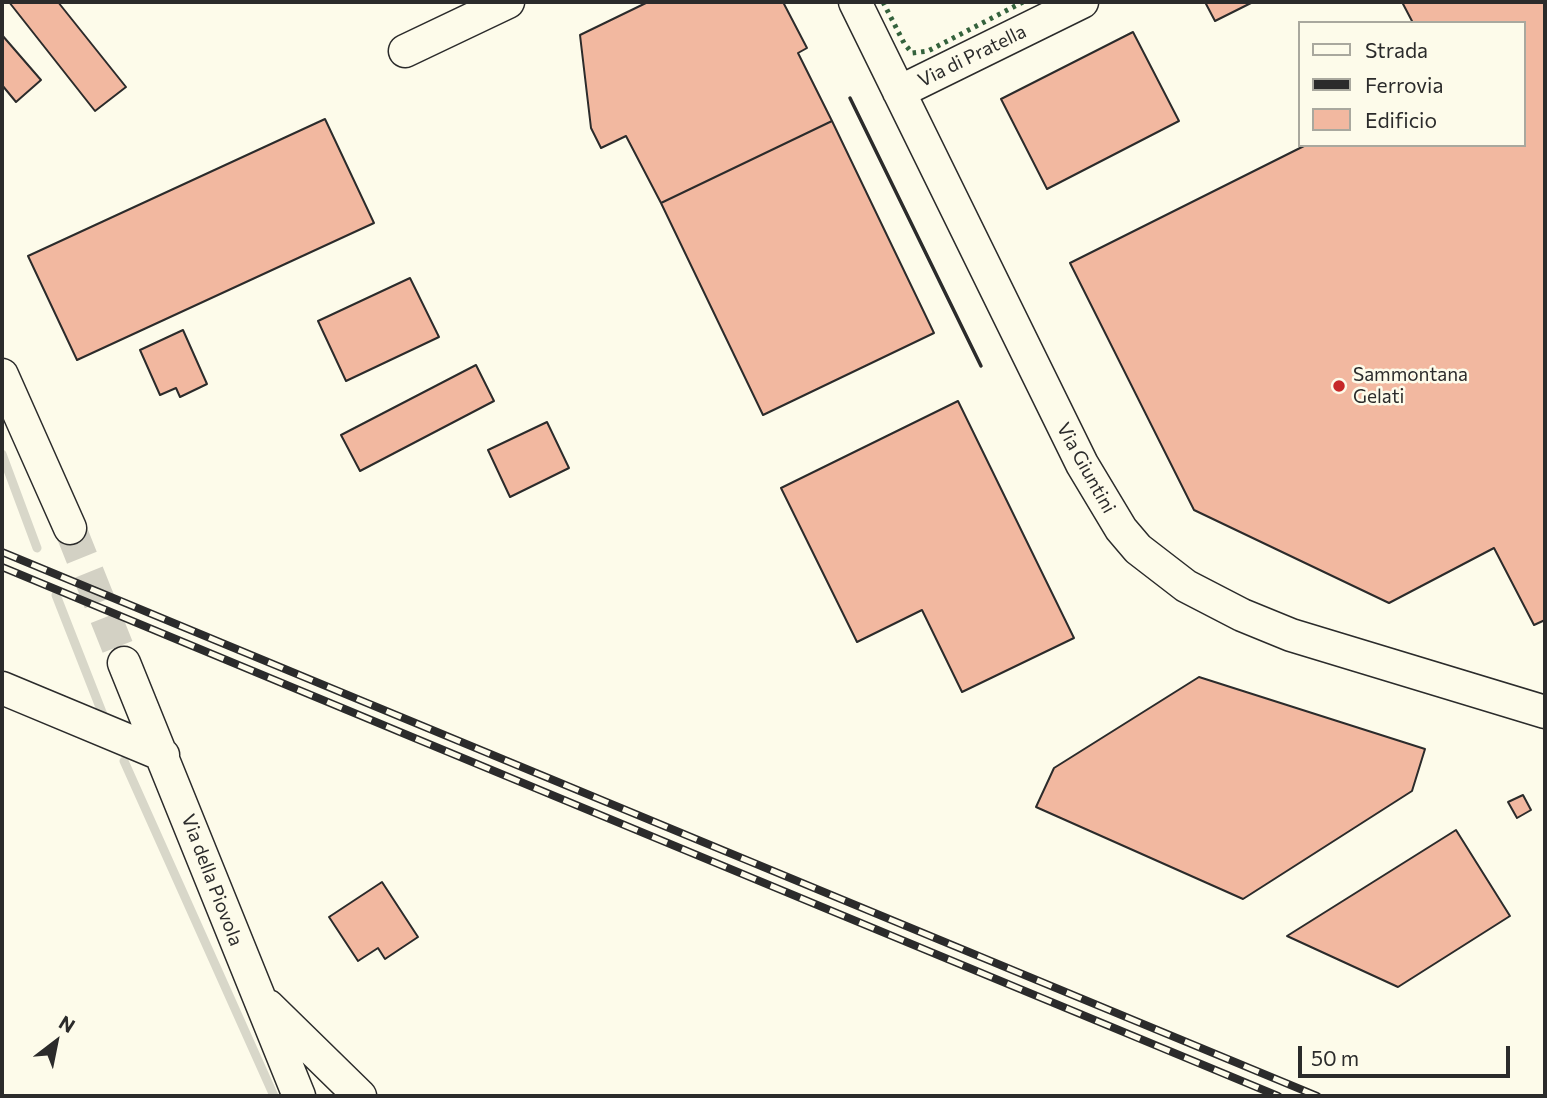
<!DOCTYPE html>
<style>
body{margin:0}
#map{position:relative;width:1547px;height:1098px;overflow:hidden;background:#fdfbea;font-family:Commissioner,sans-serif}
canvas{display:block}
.frame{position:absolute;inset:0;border:4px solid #2b2b2b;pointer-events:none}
.legend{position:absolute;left:1298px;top:21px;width:228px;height:126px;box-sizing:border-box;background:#fdfbea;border:2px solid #a9a89e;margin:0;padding:9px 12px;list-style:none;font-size:21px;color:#2b2b2b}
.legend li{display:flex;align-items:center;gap:14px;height:35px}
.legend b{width:35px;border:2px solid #a9a89e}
.north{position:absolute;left:21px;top:1007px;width:70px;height:70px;-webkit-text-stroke:5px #fdfbea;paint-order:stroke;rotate:32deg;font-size:19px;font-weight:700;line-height:28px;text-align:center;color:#2b2b2b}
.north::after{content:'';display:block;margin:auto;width:24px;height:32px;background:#2b2b2b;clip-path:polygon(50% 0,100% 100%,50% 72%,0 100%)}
.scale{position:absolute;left:1298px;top:1046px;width:212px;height:32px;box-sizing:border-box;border:4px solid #2b2b2b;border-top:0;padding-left:9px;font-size:21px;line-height:24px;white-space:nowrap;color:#2b2b2b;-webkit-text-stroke:5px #fdfbea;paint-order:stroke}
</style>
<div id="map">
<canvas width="1547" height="1098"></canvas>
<div class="frame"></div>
<ul class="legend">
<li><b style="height:9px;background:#fdfbea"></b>Strada</li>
<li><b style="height:9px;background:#2b2b2b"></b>Ferrovia</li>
<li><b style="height:19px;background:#f2b8a0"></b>Edificio</li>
</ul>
<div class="north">N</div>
<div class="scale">50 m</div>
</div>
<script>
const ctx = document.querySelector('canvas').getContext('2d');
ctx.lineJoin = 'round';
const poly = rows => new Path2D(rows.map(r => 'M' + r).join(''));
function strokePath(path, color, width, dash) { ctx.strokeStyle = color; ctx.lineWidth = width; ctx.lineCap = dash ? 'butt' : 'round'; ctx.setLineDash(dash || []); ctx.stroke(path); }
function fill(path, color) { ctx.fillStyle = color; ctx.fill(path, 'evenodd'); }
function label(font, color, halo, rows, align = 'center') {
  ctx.font = font + ' Commissioner,sans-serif'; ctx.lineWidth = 5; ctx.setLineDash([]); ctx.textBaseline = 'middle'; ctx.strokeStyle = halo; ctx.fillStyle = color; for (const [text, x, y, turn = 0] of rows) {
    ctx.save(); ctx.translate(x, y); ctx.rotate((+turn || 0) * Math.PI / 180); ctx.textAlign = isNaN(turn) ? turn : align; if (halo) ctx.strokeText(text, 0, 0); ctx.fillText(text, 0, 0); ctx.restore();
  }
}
const stream = poly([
 [2,454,37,548],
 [56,595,105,720],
 [124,761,274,1096]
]);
const building = poly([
 [9,2,58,2,126,87,95,111,9,2],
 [648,2,783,2,807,48,798,53,832,121,661,203,626,136,601,148,591,128,580,35,648,2],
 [1205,2,1253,2,1215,21,1205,2],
 [1402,2,1545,2,1545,620,1534,625,1494,548,1389,603,1194,510,1070,263,1306,145,1524,145,1524,23,1413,23,1402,2],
 [1133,32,1179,121,1047,189,1001,99,1133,32],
 [2,35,41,80,16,102,2,85,2,35],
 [325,119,374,223,77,360,28,256,325,119],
 [832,121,934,333,763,415,661,203,832,121],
 [410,278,439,337,346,381,318,321,410,278],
 [183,330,207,384,180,397,176,388,160,395,140,350,183,330],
 [476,365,494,401,360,471,341,435,476,365],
 [958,401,1074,638,962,692,922,610,857,642,781,488,958,401],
 [547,422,569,468,510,497,488,450,547,422],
 [1199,677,1425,749,1412,791,1243,899,1036,807,1054,768,1199,677],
 [1523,795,1531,810,1517,818,1508,802,1523,795],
 [1456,830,1510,916,1398,987,1287,936,1456,830],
 [382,882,418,937,385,959,378,948,358,961,329,917,382,882]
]);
const minorTunnel = poly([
 [70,528,124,663]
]);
const minor = poly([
 [855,2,1082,464,1121,529,1138,549,1186,586,1242,615,1291,635,1545,712],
 [405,51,508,2],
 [899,92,1082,2],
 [2,375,70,528],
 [124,663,299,1096],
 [2,688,163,755],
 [268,1006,360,1096]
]);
const rail = poly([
 [2,552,1317,1096],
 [2,567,1278,1096]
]);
const hedge = poly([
 [883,2,904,43,912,53,928,51,1023,2]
]);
const wall = poly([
 [850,98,981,366]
]);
const markers = [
 [1339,386,7,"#c62828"]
];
const streetNames = [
 ["Via di Pratella",972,56,-26],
 ["Via Giuntini",1086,468,61],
 ["Via della Piovola",212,880,69]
];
const poiNames = [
 ["Sammontana",1353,375],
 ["Gelati",1353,397]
];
strokePath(stream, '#d8d7c9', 9);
fill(building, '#f2b8a0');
strokePath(building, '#2b2b2b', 2);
strokePath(minorTunnel, '#d3d1c4', 32, [32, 16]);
strokePath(minor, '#2b2b2b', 35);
strokePath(minor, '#fdfbea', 32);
strokePath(rail, '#2b2b2b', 8);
strokePath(rail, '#fdfbea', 5, [16]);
strokePath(hedge, '#34623c', 5, [3.5, 5]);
strokePath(wall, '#2b2b2b', 3.5);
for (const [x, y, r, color] of markers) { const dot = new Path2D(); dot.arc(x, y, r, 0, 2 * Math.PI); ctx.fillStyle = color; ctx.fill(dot); strokePath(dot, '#fdfbea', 2.5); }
label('19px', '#2b2b2b', '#fdfbea', streetNames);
label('19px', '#2b2b2b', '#fdfbea', poiNames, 'left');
</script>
